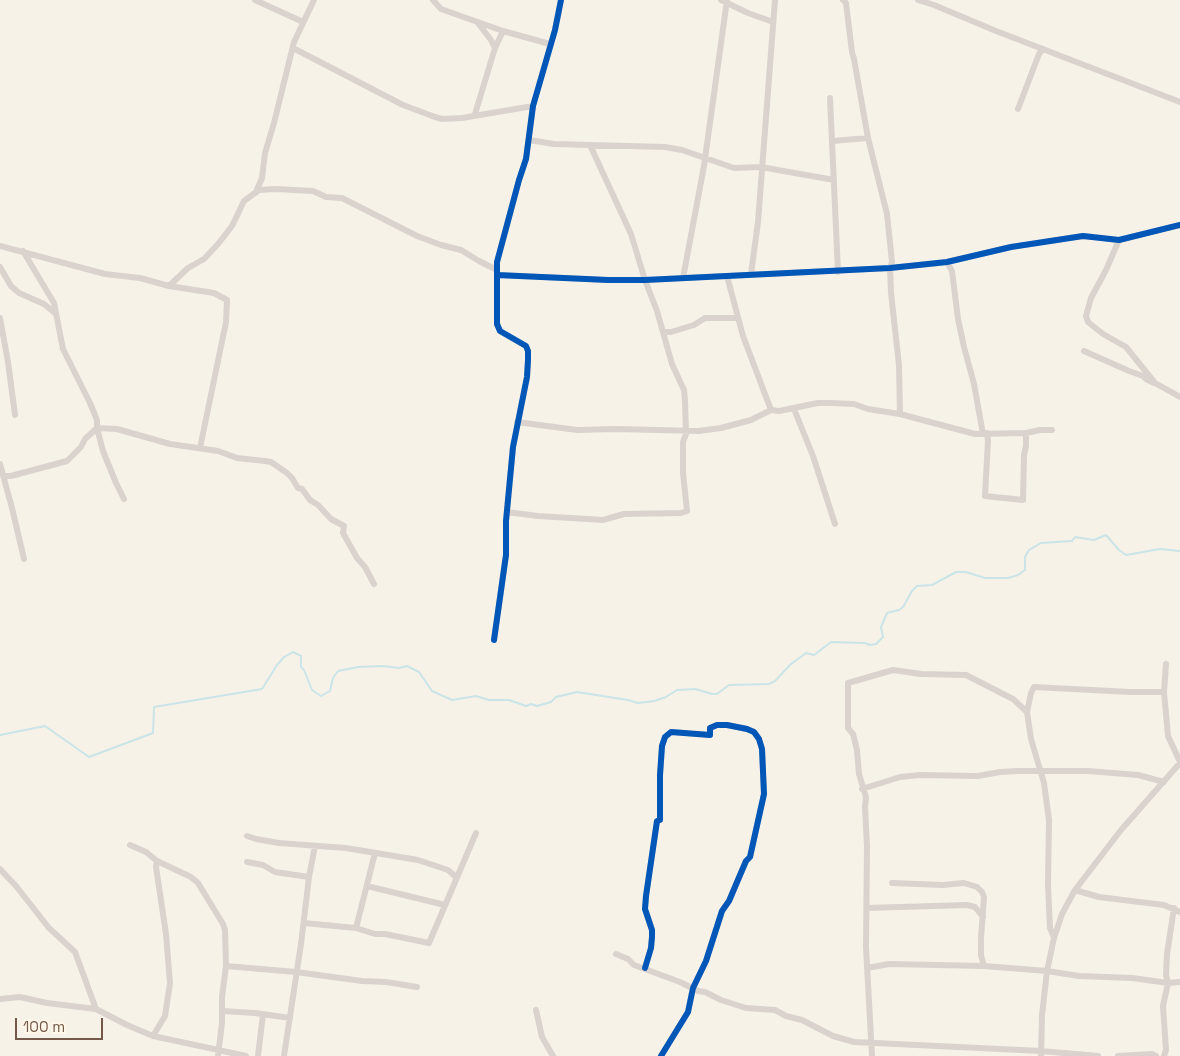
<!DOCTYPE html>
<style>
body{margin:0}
#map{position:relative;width:1180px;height:1056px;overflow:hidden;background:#f7f2e8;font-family:"Space Grotesk",sans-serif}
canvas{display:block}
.scale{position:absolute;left:15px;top:1018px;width:88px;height:22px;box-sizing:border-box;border:2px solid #755948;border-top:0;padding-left:6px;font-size:15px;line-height:18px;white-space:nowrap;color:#755948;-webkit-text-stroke:4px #fff7e9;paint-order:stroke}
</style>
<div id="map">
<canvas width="1180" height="1056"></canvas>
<div class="scale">100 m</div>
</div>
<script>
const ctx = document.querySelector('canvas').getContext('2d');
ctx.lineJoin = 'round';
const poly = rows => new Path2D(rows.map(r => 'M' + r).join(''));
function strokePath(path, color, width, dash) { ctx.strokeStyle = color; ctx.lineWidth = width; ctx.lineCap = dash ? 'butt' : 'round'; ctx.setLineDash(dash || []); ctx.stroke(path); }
const stream = poly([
 [0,735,45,726,89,757,153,733,154,707,262,689,277,665,284,657,293,652,301,656,301,667,304,670,312,690,321,696,330,691,333,678,338,671,358,667,383,666,399,668,407,666,419,672,432,691,452,700,476,696,489,700,509,700,526,706,531,704,537,706,551,702,556,697,577,692,628,700,638,703,654,701,666,697,677,690,695,689,712,694,717,694,729,685,769,684,775,681,791,664,806,653,814,655,831,642,865,643,870,645,876,644,883,637,881,627,887,613,899,610,903,607,912,591,917,586,932,585,956,572,966,572,985,578,1008,578,1018,575,1025,570,1025,557,1029,550,1041,543,1072,541,1075,537,1094,540,1106,535,1119,550,1126,555,1160,549,1180,551]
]);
const minor = poly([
 [255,0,303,22],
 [433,0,441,9,503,31,550,44],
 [721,0,748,13,773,22],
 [843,0,846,3,852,52,854,59,868,138,887,214,892,262,890,268,891,293,899,365,900,414],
 [918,0,934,5,996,31,1180,102],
 [478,23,491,40,495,48],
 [293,48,403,105,435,117,442,119,462,118,533,106],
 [830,98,838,272],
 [1018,109,1039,54,1043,49],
 [475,114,495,48,503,31],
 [529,140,554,144,665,147,682,150,734,168,761,167,834,180],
 [832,141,868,138],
 [256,192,262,178,265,153,274,123,294,42,314,0],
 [1119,240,1106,270,1091,298,1086,316,1088,322,1103,334,1126,347,1155,383,1180,397],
 [0,246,105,274,140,278,169,286,214,293,227,300,226,322,200,448],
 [23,251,54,303,63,349,90,403,97,420,97,428,103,451,116,483,124,499],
 [947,262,952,271,958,319,964,347,974,384,983,434],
 [0,267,11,286,19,293,44,304,56,314],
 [751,274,758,222,775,0],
 [497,275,608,280,645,280,890,268,947,262,1011,247,1083,236,1119,240,1180,225],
 [727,276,743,336,771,410],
 [683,278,704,166,727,0],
 [169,286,188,268,204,259,218,244,232,226,244,201,259,190,275,189,313,191,326,197,342,198,417,236,441,245,461,250,479,261,497,270],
 [0,318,8,362,15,415],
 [663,332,671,332,694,325,705,318,737,318],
 [1084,351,1129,371,1143,376,1146,379,1154,383],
 [794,409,813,456,835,524],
 [517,422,577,430,615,429,699,431,721,428,751,420,771,410,779,411,818,403,831,403,854,404,868,409,900,414,975,434,1026,433,1040,430,1052,430],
 [987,433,988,441,985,496,1023,500,1024,455,1026,446,1026,433],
 [0,464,12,508,24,559],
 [2,474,5,476,11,476,67,461,81,447,85,439,97,428,117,429,170,444,218,451,237,458,265,461,271,462,287,473,292,478,298,488,302,489,310,500,318,505,331,519,344,526,343,533,357,558,365,567,374,584],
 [507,512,538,516,603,520,624,514,681,513,687,511,683,473,683,442,686,434,685,401,684,390,672,364,657,311,645,280,631,234,590,145],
 [494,640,506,555,506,521,513,447,527,377,528,360,528,351,526,346,500,331,497,324,497,262,519,180,526,159,533,106,555,30,561,0],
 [1166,664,1164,692,1168,736,1180,762],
 [862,789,900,777,920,775,978,776,1000,772,1018,771,1088,771,1138,775,1164,782],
 [247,836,256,839,279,843,346,848,418,860,448,870,456,877],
 [130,845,146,852,157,861,191,877,198,883,223,924,225,930,226,966,222,997,222,1023,218,1056],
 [247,862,263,865,275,872,309,877],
 [0,869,16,886,49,928,75,952,96,1009],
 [892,883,943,885,964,883,977,887,982,892,984,897,981,938,981,955,984,966],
 [367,886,445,905],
 [1075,890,1099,897,1164,905,1180,912],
 [867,908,967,905,975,907,983,917],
 [304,923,356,928,375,934,385,934,429,943,476,833],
 [356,928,375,853],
 [1054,938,1050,928,1048,885,1049,820,1044,783,1031,739,1027,712,1031,693,1034,687,1130,692,1164,692],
 [616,954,628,959,634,965,680,982,698,991,705,992,721,1000,746,1008,775,1010,786,1016,802,1020,833,1036,854,1042,1041,1051,1098,1056],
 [226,966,296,972,362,981,386,982,417,987],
 [645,968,651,948,652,937,652,930,645,909,646,896,657,821,660,820,660,775,662,746,665,737,671,732,710,735,710,728,717,725,727,725,747,729,754,732,759,739,762,749,764,794,750,857,746,861,729,901,722,911,706,961,693,988,688,1012,661,1056],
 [867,968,889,964,984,966,1047,971,1079,976,1132,978,1168,983,1180,982],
 [0,999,20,997,47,1003,96,1009,127,1025,153,1036,246,1056],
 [536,1010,542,1037,553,1056],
 [222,1011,255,1013,290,1018],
 [153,1036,165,1016,170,983,166,934,156,867,157,861],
 [258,1056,263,1014],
 [284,1056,301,944,309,877,315,846],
 [872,1056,866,947,867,846,865,807,866,797,859,774,857,750,853,734,848,728,848,683,893,670,921,674,966,675,1013,699,1027,712],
 [1041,1056,1042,1015,1047,971,1054,938,1062,914,1075,890,1121,830,1180,763],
 [1118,1056,1152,1054,1156,1056],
 [1164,1056,1166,1050,1163,1006,1168,983,1166,975,1167,954,1174,908]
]);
const cycleway = poly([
 [497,275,608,280,645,280,890,268,947,262,1011,247,1083,236,1119,240,1180,225],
 [494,640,506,555,506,521,513,447,527,377,528,360,528,351,526,346,500,331,497,324,497,262,519,180,526,159,533,106,555,30,561,0],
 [645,968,651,948,652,937,652,930,645,909,646,896,657,821,660,820,660,775,662,746,665,737,671,732,710,735,710,728,717,725,727,725,747,729,754,732,759,739,762,749,764,794,750,857,746,861,729,901,722,911,706,961,693,988,688,1012,661,1056]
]);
strokePath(stream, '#cae4e7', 2);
strokePath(minor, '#dad2cd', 6);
strokePath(cycleway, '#0057b8', 6);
</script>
